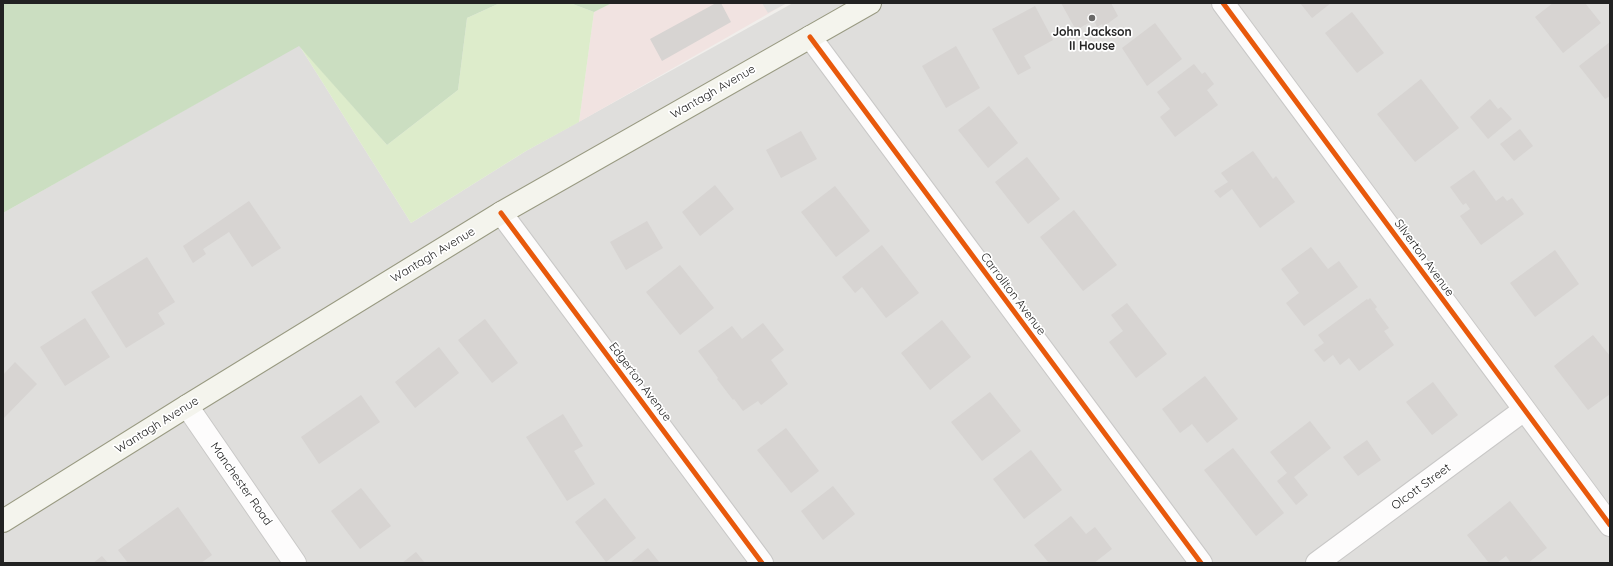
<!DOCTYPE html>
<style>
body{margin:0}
#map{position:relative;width:1613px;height:566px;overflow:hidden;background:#f0eeeb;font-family:Quicksand,sans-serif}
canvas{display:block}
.frame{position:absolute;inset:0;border:4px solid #222;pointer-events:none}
</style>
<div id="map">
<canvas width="1613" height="566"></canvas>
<div class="frame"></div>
</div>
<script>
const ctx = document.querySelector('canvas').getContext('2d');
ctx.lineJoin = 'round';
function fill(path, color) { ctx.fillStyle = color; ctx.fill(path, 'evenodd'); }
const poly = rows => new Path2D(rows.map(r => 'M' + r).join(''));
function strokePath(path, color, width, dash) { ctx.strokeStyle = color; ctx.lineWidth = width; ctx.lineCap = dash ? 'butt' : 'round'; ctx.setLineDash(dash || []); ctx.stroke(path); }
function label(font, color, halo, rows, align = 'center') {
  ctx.font = font + ' Quicksand,sans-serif'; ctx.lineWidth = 3.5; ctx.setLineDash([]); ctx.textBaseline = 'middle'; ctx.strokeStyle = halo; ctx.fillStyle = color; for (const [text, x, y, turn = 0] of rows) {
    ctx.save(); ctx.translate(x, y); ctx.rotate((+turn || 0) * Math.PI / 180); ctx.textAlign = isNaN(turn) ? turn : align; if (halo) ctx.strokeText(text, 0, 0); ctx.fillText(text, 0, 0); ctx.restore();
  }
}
const residential = poly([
 [793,3,1610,3,1610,563,3,563,3,213,299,45,411,223,526,151]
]);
const commercial = poly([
 [612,3,787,3,579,122,594,12]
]);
const grass = poly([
 [500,3,570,3,594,12,579,122,526,151,411,223,299,45,387,145,458,90,467,18]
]);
const forest = poly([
 [3,3,500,3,467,18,458,90,387,145,299,46,3,213],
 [570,3,612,3,594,12]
]);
const parking = poly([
 [762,3,787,3,768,13]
]);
const building = poly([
 [716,3,721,3,731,22,662,61,650,39],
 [1061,3,1111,3,1118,16,1103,27,1102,24,1097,27,1094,20,1076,30],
 [1300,3,1331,3,1312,18],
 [1553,3,1585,3,1601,23,1563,53,1535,17],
 [1035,6,1053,40,1024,56,1031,68,1018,75,992,29],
 [1352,12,1384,53,1357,73,1325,33],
 [1155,23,1182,59,1147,86,1122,48],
 [1610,42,1610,96,1605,99,1579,66],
 [956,46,980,88,946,108,922,66],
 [1194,64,1202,74,1205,72,1214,84,1207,90,1218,105,1175,137,1160,117,1170,109,1157,92],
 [1421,79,1459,128,1415,162,1377,114],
 [1490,99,1498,109,1501,107,1512,119,1488,139,1470,117],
 [989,106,1018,143,988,168,958,130],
 [1520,129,1533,146,1514,161,1500,144],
 [801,131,817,159,781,178,766,150],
 [1253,151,1273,179,1276,176,1295,202,1260,228,1232,189,1220,198,1214,191,1228,182,1221,173],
 [1027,157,1060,199,1028,224,995,182],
 [1474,170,1496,201,1503,196,1507,201,1512,198,1524,214,1481,245,1460,216,1470,209,1466,203,1463,205,1450,187],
 [715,185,734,209,700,236,682,212],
 [835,186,870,231,836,257,801,212],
 [249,201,281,248,252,267,229,232,203,249,206,254,193,263,183,246],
 [1074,210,1117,265,1083,291,1040,237],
 [647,221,663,248,626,270,610,242],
 [882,245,919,293,886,318,862,287,855,293,842,277],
 [1311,247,1328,269,1339,261,1358,287,1304,326,1286,303,1299,293,1281,269],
 [1555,250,1579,284,1535,317,1510,283],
 [147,257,175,302,158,313,165,324,126,348,91,292],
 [680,265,714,308,680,335,646,292],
 [1370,298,1377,307,1375,309,1389,328,1384,331,1394,345,1359,371,1349,358,1340,365,1333,355,1324,362,1314,350,1324,343,1318,335,1367,299,1368,300],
 [1127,303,1167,354,1136,378,1109,342,1123,331,1111,315],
 [85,318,110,357,65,386,40,347],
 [485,319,518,363,492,383,458,340],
 [942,320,971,357,930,390,901,353],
 [763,323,784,350,771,360,788,384,761,405,758,401,743,411,734,399,733,400,717,379,718,378,698,351,732,326,742,339],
 [1593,335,1610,356,1610,394,1588,410,1554,366],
 [439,347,459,373,415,408,395,382],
 [15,362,37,384,3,419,3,375],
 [1205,376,1238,419,1207,443,1192,424,1180,433,1162,409],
 [1433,382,1458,415,1432,435,1406,402],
 [990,392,1021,431,982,461,951,422],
 [361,395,380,422,319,464,301,437],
 [563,414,583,446,574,451,595,484,567,501,526,437],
 [1310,421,1331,448,1294,477,1308,495,1296,505,1277,481,1287,473,1270,452],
 [786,428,819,471,791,493,757,450],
 [1367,440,1381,460,1358,476,1343,457],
 [1233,448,1284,513,1256,536,1204,470],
 [1031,450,1062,490,1024,519,993,479],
 [833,486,855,514,823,540,801,511],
 [361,488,391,526,360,549,331,511],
 [605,498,636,538,606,562,575,522],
 [1510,501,1547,548,1528,563,1511,563,1506,556,1497,563,1489,563,1467,535],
 [178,507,212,555,201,563,128,563,118,550],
 [1071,516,1086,534,1095,527,1112,549,1094,563,1049,563,1034,545],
 [648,548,660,563,630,563],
 [416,552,425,563,402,563],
 [102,556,108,563,93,563]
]);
const minor = poly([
 [1223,3,1610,525],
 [810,37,1201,563],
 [501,213,762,563],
 [187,406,295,563],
 [1317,563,1524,410]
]);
const secondary = poly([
 [3,521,187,406,501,213,870,3]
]);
const cycleway = poly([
 [1223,3,1610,525],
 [810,37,1201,563],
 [501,213,762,563]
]);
const markers = [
 [1092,18,4,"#6a6968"]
];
const poiNames = [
 ["John Jackson",1092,32],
 ["II House",1092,46]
];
const streetNames = [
 ["Wantagh Avenue",713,92,-30],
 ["Wantagh Avenue",433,255,-31],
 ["Silverton Avenue",1424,258,54],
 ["Carrollton Avenue",1013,294,53],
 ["Edgerton Avenue",640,382,53],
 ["Wantagh Avenue",157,425,-32],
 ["Manchester Road",241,484,55],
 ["Olcott Street",1421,487,-36]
];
fill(residential, '#dfdedc');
fill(commercial, '#f1e3e1');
fill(grass, '#ddeccb');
fill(forest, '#cbdec1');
fill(parking, '#e0dfde');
fill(building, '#d7d4d2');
strokePath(minor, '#c9c8c7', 24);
strokePath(secondary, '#999a82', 24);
strokePath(minor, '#fdfcfc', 22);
strokePath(secondary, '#f4f4ed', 22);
strokePath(cycleway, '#e8590c', 5);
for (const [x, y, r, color] of markers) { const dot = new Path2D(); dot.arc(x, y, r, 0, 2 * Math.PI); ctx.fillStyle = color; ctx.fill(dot); strokePath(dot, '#fff', 1.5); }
label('bold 12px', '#222', '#fff', poiNames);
label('12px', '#222', '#fff', streetNames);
</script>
